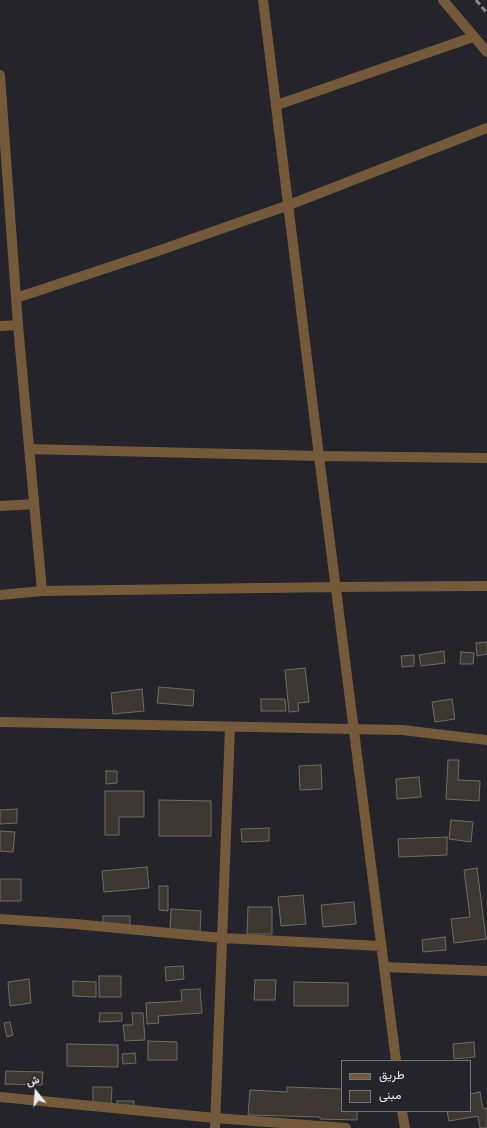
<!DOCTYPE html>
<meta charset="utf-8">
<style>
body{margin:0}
#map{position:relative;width:487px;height:1128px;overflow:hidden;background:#24242a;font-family:Ubuntu,Vazirmatn,sans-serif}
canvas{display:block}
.legend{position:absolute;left:341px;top:1060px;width:130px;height:52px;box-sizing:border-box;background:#24242a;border:1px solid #747479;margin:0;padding:5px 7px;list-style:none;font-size:12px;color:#ebebf0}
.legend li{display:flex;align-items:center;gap:8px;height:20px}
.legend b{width:20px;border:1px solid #747479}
.north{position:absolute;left:16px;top:1072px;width:40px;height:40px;-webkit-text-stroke:3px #24242a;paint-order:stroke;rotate:343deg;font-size:11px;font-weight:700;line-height:16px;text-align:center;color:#ebebf0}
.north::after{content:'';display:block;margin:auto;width:14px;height:18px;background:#ebebf0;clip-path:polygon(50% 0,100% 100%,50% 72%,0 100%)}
</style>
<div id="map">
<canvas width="487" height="1128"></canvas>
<ul class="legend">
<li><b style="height:5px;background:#74593b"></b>طريق</li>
<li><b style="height:11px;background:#3c3731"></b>مبنى</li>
</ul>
<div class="north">ش</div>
</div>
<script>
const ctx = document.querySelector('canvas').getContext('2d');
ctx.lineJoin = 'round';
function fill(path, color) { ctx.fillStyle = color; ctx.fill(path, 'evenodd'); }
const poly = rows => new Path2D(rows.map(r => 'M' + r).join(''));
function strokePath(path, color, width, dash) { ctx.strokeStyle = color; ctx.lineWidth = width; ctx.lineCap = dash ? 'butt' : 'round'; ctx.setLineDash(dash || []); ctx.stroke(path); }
const building = poly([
 [487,642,487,654,477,656,476,643,487,642],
 [444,651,445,663,421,666,419,655,444,651],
 [461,652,474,653,473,664,460,664,461,652],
 [414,655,414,666,402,667,401,656,414,655],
 [305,668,309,702,298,703,299,711,289,712,285,670,305,668],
 [159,687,194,690,193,706,157,703,159,687],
 [142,689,144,711,113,714,111,693,142,689],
 [261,699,285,699,286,711,261,711,261,699],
 [452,699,455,719,435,722,432,702,452,699],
 [448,760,459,760,458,780,480,781,479,801,446,799,448,760],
 [321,765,322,789,300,790,299,766,321,765],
 [106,771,117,771,117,783,106,784,106,771],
 [419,777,421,797,397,799,396,779,419,777],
 [105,791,144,791,144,817,119,817,119,835,105,835,105,791],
 [159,800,211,801,211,836,159,836,159,800],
 [17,809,17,823,0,824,0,810,17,809],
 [451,820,473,822,471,842,449,839,451,820],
 [269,828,269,841,242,842,241,829,269,828],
 [0,831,15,832,13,852,0,851,0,831],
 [447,837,447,855,399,857,398,839,447,837],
 [147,867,149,888,104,892,102,871,147,867],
 [477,868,486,939,454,943,451,919,470,917,464,870,477,868],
 [0,879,21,879,21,901,0,901,0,879],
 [159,886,168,886,168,911,159,910,159,886],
 [303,895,306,924,281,926,278,897,303,895],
 [354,902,356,924,323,927,321,905,354,902],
 [248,907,272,907,272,934,247,934,248,907],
 [171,909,201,911,200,933,170,932,171,909],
 [103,916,130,916,130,927,103,927,103,916],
 [445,937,446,950,423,952,422,940,445,937],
 [183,966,184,979,166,981,165,967,183,966],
 [99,976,121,976,121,997,99,997,99,976],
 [29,979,31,1003,10,1006,8,982,29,979],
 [255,980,276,980,275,1000,254,1000,255,980],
 [73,981,96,982,96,997,73,996,73,981],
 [294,982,348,983,348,1006,294,1006,294,982],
 [200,989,202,1013,158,1016,159,1023,147,1024,146,1003,182,1001,181,990,200,989],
 [100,1013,122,1013,122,1021,99,1022,100,1013],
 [132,1013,143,1013,145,1040,125,1041,123,1025,133,1025,132,1013],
 [10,1022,13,1035,7,1037,4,1023,10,1022],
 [148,1041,177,1042,177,1060,148,1060,148,1041],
 [474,1042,475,1057,454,1059,453,1044,474,1042],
 [67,1044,118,1045,118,1067,67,1066,67,1044],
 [135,1053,136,1063,123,1064,122,1054,135,1053],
 [6,1071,43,1072,42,1085,5,1084,6,1071],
 [93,1087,112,1087,111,1106,93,1107,93,1087],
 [287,1087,342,1089,342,1111,357,1111,357,1120,320,1119,320,1117,248,1115,250,1090,287,1092,287,1087],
 [480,1092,483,1109,487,1108,487,1128,480,1128,478,1116,449,1121,447,1111,470,1111,470,1094,480,1092],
 [117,1101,134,1101,134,1111,117,1111,117,1101]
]);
const minor = poly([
 [263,0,319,456,396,1061],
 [443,0,487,52],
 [0,75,18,325,42,591],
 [277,105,473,37],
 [16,298,155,252,289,205,487,128],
 [0,326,18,325],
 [29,449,319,456,487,458],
 [0,506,34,504],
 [0,595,42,591,336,587,487,586],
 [0,722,402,730,487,740],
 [0,919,75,924,222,938,381,946],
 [384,967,487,971],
 [0,1097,215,1118,346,1128],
 [402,1111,405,1128],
 [215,1128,230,727]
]);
const rail = poly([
 [476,0,487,13]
]);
fill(building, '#3c3731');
strokePath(building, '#706b64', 1);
strokePath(minor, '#74593b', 10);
strokePath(rail, '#86868b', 3, [6, 3]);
</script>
